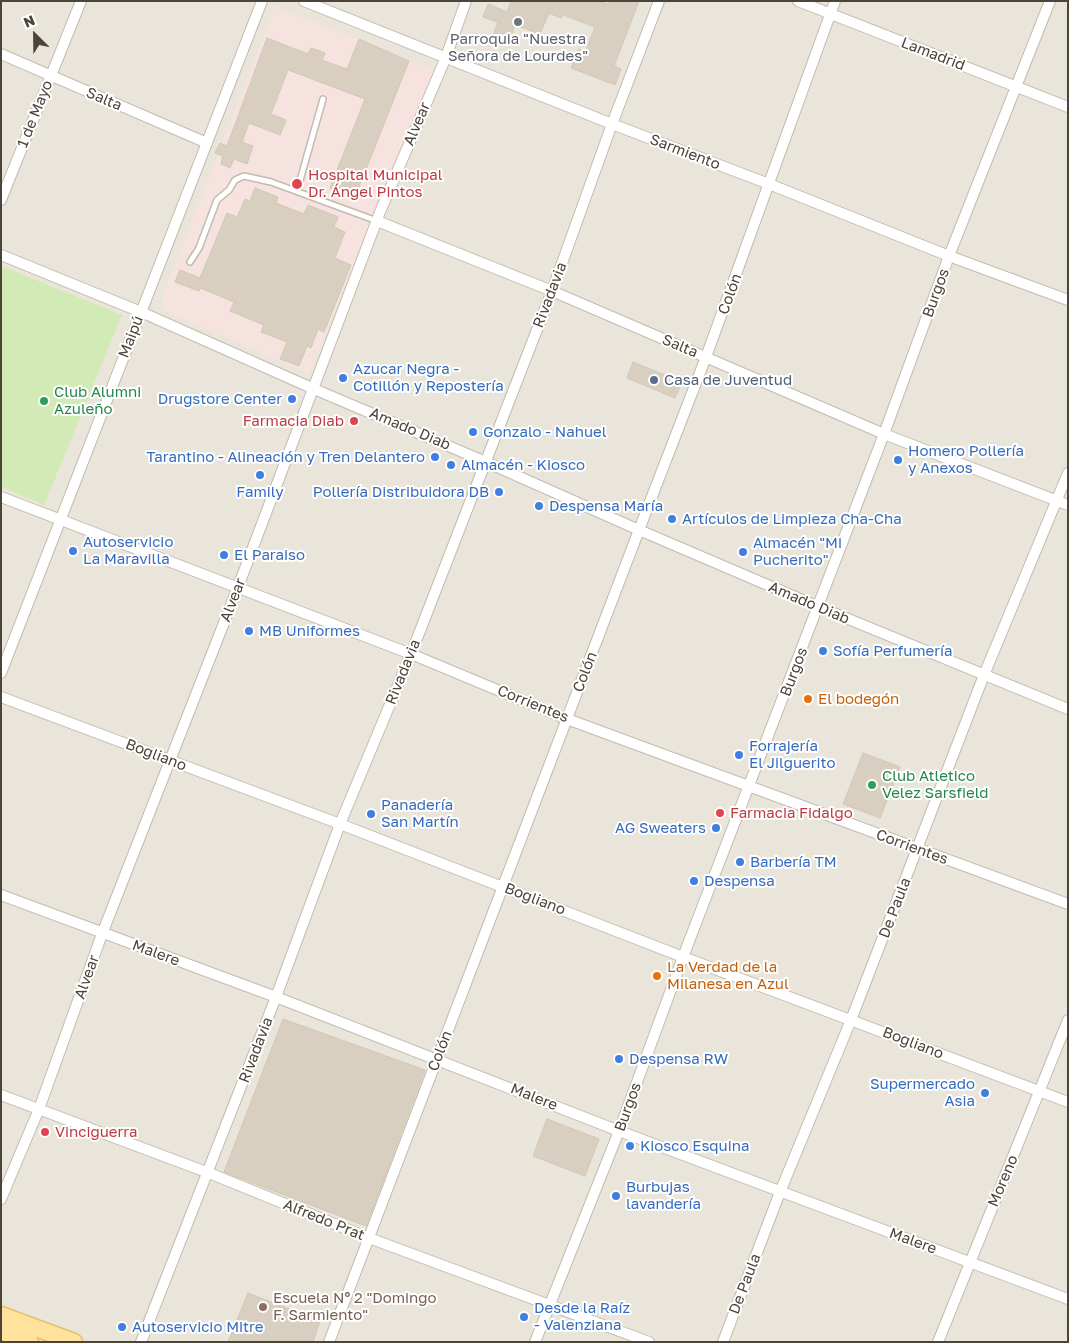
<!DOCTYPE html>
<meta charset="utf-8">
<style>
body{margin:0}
#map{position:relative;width:1069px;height:1343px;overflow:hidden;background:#f6f3ec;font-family:"Golos Text",sans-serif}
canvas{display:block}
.frame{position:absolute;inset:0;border:2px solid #4b4439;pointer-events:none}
.north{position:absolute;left:10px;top:10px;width:50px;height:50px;-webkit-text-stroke:4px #fff;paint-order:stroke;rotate:337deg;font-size:14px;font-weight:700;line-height:20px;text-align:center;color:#4b4439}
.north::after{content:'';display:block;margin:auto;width:18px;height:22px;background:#4b4439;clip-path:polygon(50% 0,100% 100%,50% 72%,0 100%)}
</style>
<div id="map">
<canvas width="1069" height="1343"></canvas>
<div class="frame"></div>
<div class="north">N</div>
</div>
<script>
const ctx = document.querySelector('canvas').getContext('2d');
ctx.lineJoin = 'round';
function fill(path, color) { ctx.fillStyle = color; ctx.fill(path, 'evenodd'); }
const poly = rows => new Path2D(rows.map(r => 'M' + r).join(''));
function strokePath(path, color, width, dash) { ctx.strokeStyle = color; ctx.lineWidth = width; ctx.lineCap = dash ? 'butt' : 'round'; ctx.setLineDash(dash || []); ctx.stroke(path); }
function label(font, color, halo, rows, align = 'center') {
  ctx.font = font + ' "Golos Text",sans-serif'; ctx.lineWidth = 4; ctx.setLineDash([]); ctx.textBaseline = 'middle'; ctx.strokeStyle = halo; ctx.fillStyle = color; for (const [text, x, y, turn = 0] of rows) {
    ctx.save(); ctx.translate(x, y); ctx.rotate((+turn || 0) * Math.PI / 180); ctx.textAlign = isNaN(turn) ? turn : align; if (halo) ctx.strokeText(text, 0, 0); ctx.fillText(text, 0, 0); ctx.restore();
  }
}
const residential = poly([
 [1,1,1068,1,1068,1342,1,1342]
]);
const medical = poly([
 [275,6,434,70,309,374,165,311,162,298]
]);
const green = poly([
 [1,266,122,315,44,505,1,487]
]);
const building = poly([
 [511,1,599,1,608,4,609,1,639,1,614,66,621,69,615,85,571,68,579,49,585,52,595,27,563,15,561,18,549,13,540,34,515,25,509,42,493,36,498,22,483,17,488,4,507,12,511,1],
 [267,38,308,54,311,48,325,53,322,60,347,69,359,39,409,61,355,197,330,188,365,99,288,70,271,114,286,120,280,135,249,123,242,142,253,146,247,164,234,159,230,168,221,164,223,156,215,153,220,143,227,146,267,38],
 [255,188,278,197,276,203,304,214,308,205,338,217,334,227,345,232,335,258,351,265,324,332,318,329,311,348,307,346,299,366,280,359,287,342,261,332,264,325,230,311,234,302,200,288,199,291,175,282,180,270,200,278,227,213,237,217,245,199,250,201,255,188],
 [633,362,682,382,675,398,627,378,633,362],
 [863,753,900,767,880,818,843,804,863,753],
 [283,1019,425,1070,366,1226,224,1172,283,1019],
 [547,1119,599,1139,585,1176,533,1156,547,1119],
 [248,1293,320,1321,313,1342,228,1342,248,1293]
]);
const service = poly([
 [297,191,323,99],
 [190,262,199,248,217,200,229,190,235,180,244,176,271,182,377,221]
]);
const minor = poly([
 [304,1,612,124,769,184,949,256,1068,300],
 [798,1,1068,107],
 [1,54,207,143],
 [1,200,81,1],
 [377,221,552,291,884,434,1068,505],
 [1,255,141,312,314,389,486,462,639,530,819,607,1068,709],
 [1,497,411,654,567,719,1068,904],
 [1,673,262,1],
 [1,697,340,824,683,957,1068,1102],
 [1,895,276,997,619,1131,1068,1299],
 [1,1095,209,1173,369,1238,649,1342],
 [1,1199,39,1109,102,934,238,587,380,212,446,57,466,1],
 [141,1342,276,997,340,824,411,654,552,291,612,124,659,1],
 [329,1342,639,530,706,357,835,1],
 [535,1342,619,1131,683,957,884,434,949,256,1050,1],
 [723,1342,780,1192,851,1020,984,675,1068,473],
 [938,1342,1068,1020]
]);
const primary = poly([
 [1,1315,74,1342],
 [1,1331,30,1342]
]);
const markers = [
 [518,22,5,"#6b7280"],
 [297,184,6,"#e0444e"],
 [343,378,5,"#3f7fe0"],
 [654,380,5,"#5c6f8a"],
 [292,399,5,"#3f7fe0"],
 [44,401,5,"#2e9e5b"],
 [354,421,5,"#e0444e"],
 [473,432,5,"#3f7fe0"],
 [435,457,5,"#3f7fe0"],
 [898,460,5,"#3f7fe0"],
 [451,465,5,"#3f7fe0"],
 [260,475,5,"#3f7fe0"],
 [499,492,5,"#3f7fe0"],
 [539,506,5,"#3f7fe0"],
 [672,519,5,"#3f7fe0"],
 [73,551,5,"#3f7fe0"],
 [743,552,5,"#3f7fe0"],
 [224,555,5,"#3f7fe0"],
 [249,631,5,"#3f7fe0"],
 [823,651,5,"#3f7fe0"],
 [808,699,5,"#e8710a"],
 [739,755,5,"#3f7fe0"],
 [872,785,5,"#2e9e5b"],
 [720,813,5,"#e0444e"],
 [371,814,5,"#3f7fe0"],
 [716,828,5,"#3f7fe0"],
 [740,862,5,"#3f7fe0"],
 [694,881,5,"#3f7fe0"],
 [657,976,5,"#e8710a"],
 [619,1059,5,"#3f7fe0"],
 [985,1093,5,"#3f7fe0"],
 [45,1132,5,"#e0444e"],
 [630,1146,5,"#3f7fe0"],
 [616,1196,5,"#3f7fe0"],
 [263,1307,5,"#8d6e63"],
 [524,1317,5,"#3f7fe0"],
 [122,1327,5,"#3f7fe0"]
];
const worshipNames = [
 ["Parroquia \"Nuestra",518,39],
 ["Señora de Lourdes\"",518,56]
];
const streetNames = [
 ["Lamadrid",933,54,21],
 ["Salta",104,99,23],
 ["1 de Mayo",35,114,-68],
 ["Alvear",417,124,-67],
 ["Sarmiento",685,152,21],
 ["Burgos",936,293,-70],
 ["Colón",730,294,-70],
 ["Rivadavia",550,295,-69],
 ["Maipú",131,337,-69],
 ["Salta",680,346,23],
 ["Amado Diab",410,429,23],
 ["Alvear",233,600,-69],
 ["Amado Diab",809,603,23],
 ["Rivadavia",403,672,-68],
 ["Colón",585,672,-69],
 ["Burgos",794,672,-69],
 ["Corrientes",533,704,22],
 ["Bogliano",156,755,21],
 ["Corrientes",912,847,20],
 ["Bogliano",535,899,21],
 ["De Paula",895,908,-69],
 ["Malere",156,953,20],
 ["Alvear",87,977,-70],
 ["Bogliano",913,1043,21],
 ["Rivadavia",256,1050,-69],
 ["Colón",440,1051,-69],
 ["Malere",534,1097,22],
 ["Burgos",628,1107,-70],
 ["Moreno",1003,1181,-67],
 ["Alfredo Prat",324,1220,22],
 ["Malere",913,1241,20],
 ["De Paula",745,1284,-69]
];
const healthNames = [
 ["Hospital Municipal",308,175],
 ["Dr. Ángel Pintos",308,192],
 ["Farmacia Diab",344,421,"right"],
 ["Farmacia Fidalgo",730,813],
 ["Vinciguerra",55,1132]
];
const shopNames = [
 ["Azucar Negra -",353,369],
 ["Cotillón y Repostería",353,386],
 ["Drugstore Center",282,399,"right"],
 ["Gonzalo - Nahuel",483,432],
 ["Homero Pollería",908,451],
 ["y Anexos",908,468],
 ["Tarantino - Alineación y Tren Delantero",425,457,"right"],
 ["Almacén - Kiosco",461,465],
 ["Family",260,492,"center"],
 ["Pollería Distribuidora DB",489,492,"right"],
 ["Despensa María",549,506],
 ["Artículos de Limpieza Cha-Cha",682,519],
 ["Autoservicio",83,542],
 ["La Maravilla",83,559],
 ["Almacén \"Mi",753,543],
 ["Pucherito\"",753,560],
 ["El Paraiso",234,555],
 ["MB Uniformes",259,631],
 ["Sofía Perfumería",833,651],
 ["Forrajería",749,746],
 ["El Jilguerito",749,763],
 ["Panadería",381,805],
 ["San Martín",381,822],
 ["AG Sweaters",706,828,"right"],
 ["Barbería TM",750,862],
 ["Despensa",704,881],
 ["Despensa RW",629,1059],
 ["Supermercado",975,1084,"right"],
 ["Asia",975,1101,"right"],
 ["Kiosco Esquina",640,1146],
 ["Burbujas",626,1187],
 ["lavandería",626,1204],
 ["Desde la Raíz",534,1308],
 ["- Valenziana",534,1325],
 ["Autoservicio Mitre",132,1327]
];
const serviceNames = [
 ["Casa de Juventud",664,380]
];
const leisureNames = [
 ["Club Alumni",54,392],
 ["Azuleño",54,409],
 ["Club Atletico",882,776],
 ["Velez Sarsfield",882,793]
];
const foodNames = [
 ["El bodegón",818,699],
 ["La Verdad de la",667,967],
 ["Milanesa en Azul",667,984]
];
const educationNames = [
 ["Escuela Nº 2 \"Domingo",273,1298],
 ["F. Sarmiento\"",273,1315]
];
fill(residential, '#eae5da');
fill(medical, '#f6e3e0');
fill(green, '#d2eab5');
fill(building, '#d8cfc1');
strokePath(building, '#d3c7b4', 1);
strokePath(service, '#c2bbae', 8);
strokePath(minor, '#c2bbae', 12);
strokePath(primary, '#e6c16a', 19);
strokePath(service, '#fff', 5);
strokePath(minor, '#fff', 10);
strokePath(primary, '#ffe39c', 16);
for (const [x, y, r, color] of markers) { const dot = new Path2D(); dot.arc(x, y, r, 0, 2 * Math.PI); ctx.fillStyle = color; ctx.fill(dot); strokePath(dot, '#fff', 2); }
label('15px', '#5b616d', '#fff', worshipNames);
label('15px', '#4b4439', '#fff', streetNames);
label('15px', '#be3a42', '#fff', healthNames, 'left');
label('15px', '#366cbe', '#fff', shopNames, 'left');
label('15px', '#4e5e75', '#fff', serviceNames, 'left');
label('15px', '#27864d', '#fff', leisureNames, 'left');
label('15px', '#c56008', '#fff', foodNames, 'left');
label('15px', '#785e54', '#fff', educationNames, 'left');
</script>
